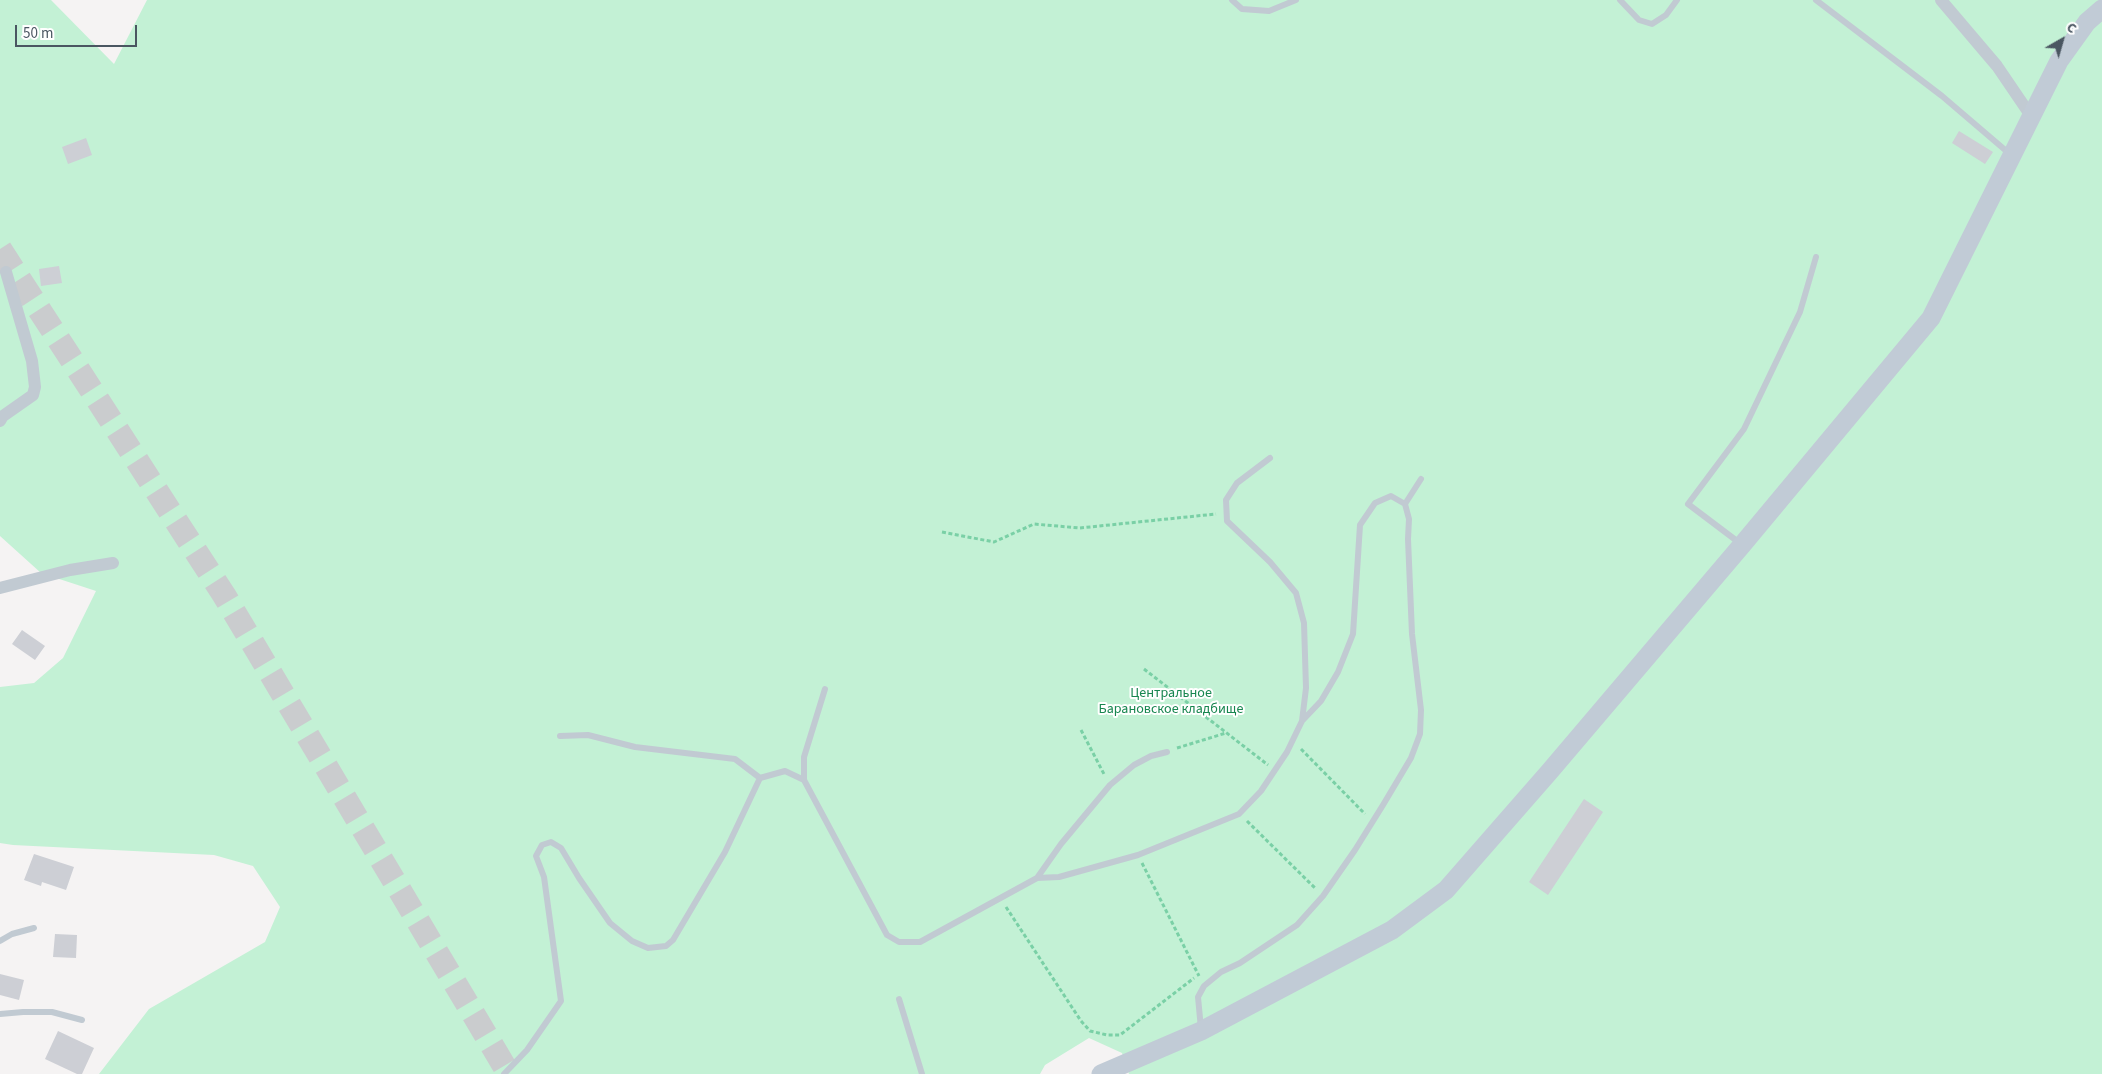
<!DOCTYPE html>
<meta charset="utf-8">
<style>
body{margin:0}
#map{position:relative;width:2102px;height:1074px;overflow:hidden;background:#f5f3f3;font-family:"Source Sans 3",sans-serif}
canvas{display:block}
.north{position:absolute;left:2037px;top:15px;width:50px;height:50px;-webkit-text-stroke:4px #fff;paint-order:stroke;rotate:38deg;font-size:14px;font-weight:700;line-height:20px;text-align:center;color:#4a5661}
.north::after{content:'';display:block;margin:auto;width:18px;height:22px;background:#4a5661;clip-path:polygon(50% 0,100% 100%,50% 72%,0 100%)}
.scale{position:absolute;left:15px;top:25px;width:122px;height:22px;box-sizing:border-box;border:2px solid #4a5661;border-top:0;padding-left:6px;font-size:15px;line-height:18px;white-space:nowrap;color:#4a5661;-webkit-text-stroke:4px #fff;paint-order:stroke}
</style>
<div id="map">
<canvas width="2102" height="1074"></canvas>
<div class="north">С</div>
<div class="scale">50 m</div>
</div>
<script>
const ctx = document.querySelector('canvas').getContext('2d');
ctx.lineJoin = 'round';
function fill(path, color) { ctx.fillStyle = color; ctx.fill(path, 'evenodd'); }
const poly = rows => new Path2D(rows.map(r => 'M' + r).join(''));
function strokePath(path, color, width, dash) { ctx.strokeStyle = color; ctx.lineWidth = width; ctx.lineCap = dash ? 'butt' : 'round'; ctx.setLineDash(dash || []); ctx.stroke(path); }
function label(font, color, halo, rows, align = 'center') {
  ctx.font = font + ' "Source Sans 3",sans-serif'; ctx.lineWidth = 4; ctx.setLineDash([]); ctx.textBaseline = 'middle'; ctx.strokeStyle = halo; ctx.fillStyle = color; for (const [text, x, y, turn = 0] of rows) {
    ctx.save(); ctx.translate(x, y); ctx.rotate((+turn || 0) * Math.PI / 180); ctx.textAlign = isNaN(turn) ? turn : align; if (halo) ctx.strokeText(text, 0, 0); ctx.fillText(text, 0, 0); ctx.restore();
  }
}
const green = poly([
 [0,0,51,0,114,64,147,0,2102,0,2102,1074,1129,1074,1122,1053,1089,1038,1045,1065,1040,1074,99,1074,149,1009,265,942,280,907,253,866,214,855,13,845,0,843,0,687,34,683,63,658,96,591,41,573,0,536]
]);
const building = poly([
 [1959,131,1993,152,1985,164,1952,143],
 [86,138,92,155,68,164,62,147],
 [59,266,62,283,41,286,39,269],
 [22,630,45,646,35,660,12,644],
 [1584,799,1603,812,1548,895,1529,882],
 [34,854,74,867,66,890,42,882,41,886,24,880],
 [55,934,77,935,76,958,53,957],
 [0,974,24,980,19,1000,0,995],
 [58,1031,94,1048,82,1074,77,1074,45,1059]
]);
const highwayTunnel = poly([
 [0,249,224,595,509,1074]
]);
const path = poly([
 [942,532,994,542,1034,524,1080,528,1216,514],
 [1144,669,1268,765],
 [1081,730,1105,776],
 [1177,748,1226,733],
 [1301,749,1365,814],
 [1247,821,1316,889],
 [1142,863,1199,976],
 [1006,907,1081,1021,1090,1031,1107,1035,1120,1035,1194,978]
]);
const lane = poly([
 [1232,0,1242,9,1269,11,1296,0],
 [1620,0,1639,20,1652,24,1666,15,1677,0],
 [1816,0,1942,96,2011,155],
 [1270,458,1237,483,1226,500,1227,521,1270,562,1296,593,1304,623,1306,688,1302,721],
 [1405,504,1421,479],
 [1741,544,1688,504,1744,429,1800,312,1816,257],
 [560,736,588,735,635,747,735,759,760,778],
 [804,780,804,757,825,689],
 [1037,878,1061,844,1110,785,1134,765,1151,756,1167,752],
 [0,941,12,934,34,928],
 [899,999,922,1074],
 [0,1014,23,1012,52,1012,82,1020],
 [504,1074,527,1050,561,1001,544,877,536,856,542,845,551,842,561,848,579,878,610,923,632,941,648,948,666,946,673,940,725,852,760,778,785,771,804,780,887,935,899,942,920,942,1037,878,1059,877,1138,855,1239,814,1261,791,1287,752,1302,721,1321,701,1338,672,1353,634,1360,525,1375,503,1391,496,1405,504,1409,519,1408,539,1412,634,1421,710,1420,734,1411,758,1383,805,1355,850,1323,896,1297,925,1240,963,1221,972,1204,986,1198,997,1201,1029]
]);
const street = poly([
 [1941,0,1997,66,2031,116],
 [0,421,3,416,33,395,35,387,32,361,6,272],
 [0,588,70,570,113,563]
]);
const secondary = poly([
 [1101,1074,1201,1031,1392,930,1446,890,1550,771,1742,545,1931,318,2059,61,2087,22,2102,9]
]);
const parkNames = [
 ["Центральное",1171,694],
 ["Барановское кладбище",1171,710]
];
fill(green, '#c3f1d5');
fill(building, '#cdcfd5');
strokePath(highwayTunnel, '#caccce', 24, [24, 12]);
strokePath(path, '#7ad0a6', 3, [4, 2.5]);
strokePath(lane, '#c1cad2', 6);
strokePath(street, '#c1cad2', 12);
strokePath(secondary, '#c1cbd6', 19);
label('14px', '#17864f', '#fff', parkNames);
</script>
